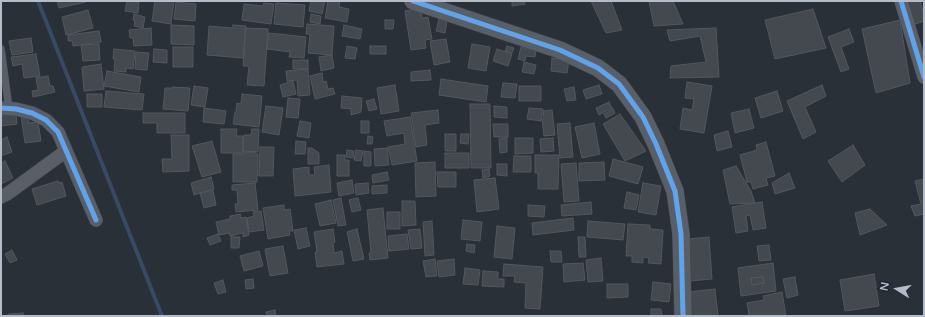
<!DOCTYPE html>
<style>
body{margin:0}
#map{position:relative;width:925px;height:317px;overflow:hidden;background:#2a3038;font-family:"Varela Round",sans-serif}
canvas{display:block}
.frame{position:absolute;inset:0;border:2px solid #b4bcc9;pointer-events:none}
.north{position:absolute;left:877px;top:269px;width:40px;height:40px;-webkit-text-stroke:3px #1d2633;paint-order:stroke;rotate:281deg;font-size:11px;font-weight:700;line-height:16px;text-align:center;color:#b4bcc9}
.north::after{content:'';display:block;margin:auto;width:14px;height:18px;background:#b4bcc9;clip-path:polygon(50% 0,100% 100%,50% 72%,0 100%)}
</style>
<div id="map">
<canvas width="925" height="317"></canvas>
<div class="frame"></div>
<div class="north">N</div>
</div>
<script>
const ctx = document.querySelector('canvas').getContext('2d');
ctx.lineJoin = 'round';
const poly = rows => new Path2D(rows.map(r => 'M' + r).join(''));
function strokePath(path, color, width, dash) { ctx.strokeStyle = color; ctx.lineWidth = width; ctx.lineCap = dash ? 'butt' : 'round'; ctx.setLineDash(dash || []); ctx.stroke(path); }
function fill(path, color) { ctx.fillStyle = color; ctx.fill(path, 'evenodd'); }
const stream = poly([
 [38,1,162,316]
]);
const building = poly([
 [57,1,86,1,86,2,59,8,57,1],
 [127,1,139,2,138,13,125,11,127,1],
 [155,1,174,1,171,24,152,21,155,1],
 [311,1,325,1,322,14,309,11,311,1],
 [328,1,340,1,339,7,349,9,347,22,325,18,328,1],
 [512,1,525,1,525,4,512,6,512,1],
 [591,1,611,1,622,30,606,33,591,1],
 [649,1,673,1,683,24,654,26,649,1],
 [903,1,920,1,924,14,924,21,910,26,903,1],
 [176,2,196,4,195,21,174,19,176,2],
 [264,3,274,4,271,24,242,20,244,4,263,6,264,3],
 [276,3,305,5,303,27,274,24,276,3],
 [421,8,422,18,428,17,432,39,425,40,426,48,411,50,405,11,421,8],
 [813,9,826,48,775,59,765,20,813,9],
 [88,10,93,28,66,35,62,17,88,10],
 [134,14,145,17,143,28,134,26,135,21,133,20,134,14],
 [311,14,321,16,320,24,310,22,311,14],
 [439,19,447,21,445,33,436,31,439,19],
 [385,20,394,20,393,29,385,29,385,20],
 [900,20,910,83,876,93,862,29,900,20],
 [307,24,334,26,332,55,308,53,310,34,306,34,307,24],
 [171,25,194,26,194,45,171,44,171,25],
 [233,25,246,26,243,58,207,55,209,26,233,28,233,25],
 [344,25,362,29,360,39,342,36,344,25],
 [151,28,152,45,134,46,133,38,130,38,129,30,151,28],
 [246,28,268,29,264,86,247,85,249,66,243,66,246,28],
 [716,28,719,77,670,78,671,66,706,62,700,36,670,41,667,30,716,28],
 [849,29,854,42,841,47,849,69,841,72,828,37,849,29],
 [99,31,101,42,73,46,72,41,68,41,68,35,99,31],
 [269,33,306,37,304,58,289,57,290,52,267,49,269,33],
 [31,38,33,52,12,55,9,41,31,38],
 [446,39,450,62,434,65,430,41,446,39],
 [99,44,100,60,83,61,81,45,99,44],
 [472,44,490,47,486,71,468,68,472,44],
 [347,46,357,48,355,59,345,58,347,46],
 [370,46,386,46,386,54,370,54,370,46],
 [507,46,514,48,512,53,505,51,507,46],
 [173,47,193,47,193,67,173,67,173,47],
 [521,47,536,50,535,57,526,56,525,61,518,59,521,47],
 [114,49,135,51,133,69,126,68,126,72,114,71,115,59,113,59,114,49],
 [154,49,167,50,167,63,153,62,154,49],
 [497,49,512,54,508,66,493,61,497,49],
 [136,52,149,53,147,70,135,69,136,52],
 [36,54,40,76,24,78,22,64,13,66,11,57,36,54],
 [332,55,334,68,321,71,319,57,332,55],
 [552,58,569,60,567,73,551,71,552,58],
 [293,60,308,60,308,69,293,69,293,60],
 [524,62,536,65,534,74,522,72,524,62],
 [101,64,104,89,84,91,82,67,101,64],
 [308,69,310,95,298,96,297,80,287,81,286,71,308,69],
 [430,70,431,80,411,81,411,72,430,70],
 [107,71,141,77,139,92,104,86,107,71],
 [322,73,323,82,326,81,328,89,333,88,335,94,315,99,310,76,322,73],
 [48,76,50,86,53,86,55,92,33,97,32,91,38,90,36,78,48,76],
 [441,79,488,86,486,102,439,95,441,79],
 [293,81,296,94,283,97,280,85,293,81],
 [687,82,712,86,704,133,680,129,683,108,692,110,694,99,685,98,687,82],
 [503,83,517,84,515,98,501,97,503,83],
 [395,85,399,111,381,114,377,88,395,85],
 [599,85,602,94,586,99,583,90,599,85],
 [822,85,826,96,805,107,816,132,803,139,787,101,822,85],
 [194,86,208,88,205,107,191,105,194,86],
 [519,86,541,86,541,101,519,101,519,86],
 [173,87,190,88,188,111,163,109,165,88,173,88,173,87],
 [574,87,576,100,567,101,564,89,574,87],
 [106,91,144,94,142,110,104,107,106,91],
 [777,91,783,111,761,118,755,98,777,91],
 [87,94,102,94,102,107,87,107,87,94],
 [242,94,262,96,259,127,233,124,235,112,236,112,237,103,241,104,242,94],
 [342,96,362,98,361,112,351,115,351,109,341,108,342,96],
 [288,98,300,99,298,118,286,117,288,98],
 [374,99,377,109,369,111,366,101,374,99],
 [609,102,612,108,599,115,596,108,609,102],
 [470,104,490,104,491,168,471,168,470,104],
 [266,106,283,108,279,135,262,132,266,106],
 [494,106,507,107,507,118,494,117,494,106],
 [204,108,226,111,224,124,203,122,204,108],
 [529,108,543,109,541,121,527,119,529,108],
 [613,109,615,113,606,118,604,114,613,109],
 [749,109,754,128,735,133,731,113,749,109],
 [438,110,439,123,425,125,427,145,416,147,411,113,438,110],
 [552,110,555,135,544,136,542,119,544,119,543,111,552,110],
 [16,113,17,124,1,126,1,114,16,113],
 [143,113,185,113,185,133,157,133,157,123,143,123,143,113],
 [620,114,646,151,625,161,603,124,620,114],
 [28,115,29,123,38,122,41,141,25,143,21,116,28,115],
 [410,117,417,161,392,165,388,147,405,144,404,133,387,136,384,121,410,117],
 [300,121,311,123,309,138,297,136,300,121],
 [361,121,369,121,369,133,361,133,361,121],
 [570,123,573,157,560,158,557,124,570,123],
 [594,123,600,154,582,158,575,127,594,123],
 [493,124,508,124,508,137,494,137,493,124],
 [221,129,237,129,236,136,243,136,243,153,221,153,221,129],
 [252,129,259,129,258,152,243,151,244,135,251,135,252,129],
 [728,131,732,147,717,151,714,135,728,131],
 [445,134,456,134,456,151,445,151,445,134],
 [461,134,469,134,468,144,460,143,461,134],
 [171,135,189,135,189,171,163,172,162,159,172,159,171,135],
 [368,136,373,137,372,144,367,144,368,136],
 [7,137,12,152,1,156,1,140,7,137],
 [507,138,507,152,500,153,499,139,507,138],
 [515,138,533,138,533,153,515,154,515,138],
 [553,138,554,151,541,152,540,139,553,138],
 [212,141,221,172,202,177,192,146,212,141],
 [296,141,306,142,305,154,295,154,296,141],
 [766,142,775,176,766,178,768,185,753,189,751,182,747,182,740,155,757,150,756,145,766,142],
 [853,145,865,165,842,182,828,161,853,145],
 [260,147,274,147,273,176,259,176,260,147],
 [308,148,312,148,319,153,319,164,308,164,308,148],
 [387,148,389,165,375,166,374,149,387,148],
 [347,150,354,151,353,158,346,157,347,150],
 [356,150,363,151,361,161,354,160,356,150],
 [364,151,371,152,371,166,364,166,364,151],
 [244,152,255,152,255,154,258,154,258,176,257,176,257,182,233,182,233,154,245,154,244,152],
 [445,153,469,153,469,168,445,168,445,153],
 [337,155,345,155,345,160,349,160,349,176,337,176,337,155],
 [535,155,559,155,558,189,538,189,538,173,535,173,535,155],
 [514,156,531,156,531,172,513,172,514,156],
 [613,159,643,167,638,184,609,176,613,159],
 [5,161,13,178,1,184,1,163,5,161],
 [435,162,436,196,416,197,415,163,435,162],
 [604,162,605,180,579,181,579,163,604,162],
 [576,163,579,201,564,202,561,164,576,163],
 [497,164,507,164,507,176,497,175,497,164],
 [329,165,331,192,295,196,293,169,309,167,309,175,315,175,314,167,329,165],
 [736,166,751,191,755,203,730,204,723,170,736,166],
 [489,169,490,176,483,178,482,170,489,169],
 [387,172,389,180,373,183,372,175,387,172],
 [437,172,456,172,456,187,438,187,437,172],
 [789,173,795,188,775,194,772,183,789,173],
 [211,177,214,189,194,195,191,183,211,177],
 [495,178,499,209,477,212,474,180,495,178],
 [924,179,924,214,915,216,911,206,921,204,915,181,924,179],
 [352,180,354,193,339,196,337,183,352,180],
 [58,181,59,183,62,182,66,196,37,205,32,189,58,181],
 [255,183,258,210,236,212,235,204,238,204,237,190,232,190,232,185,255,183],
 [368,183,369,193,356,195,355,184,368,183],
 [643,183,661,186,656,215,638,212,643,183],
 [387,185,387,193,372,194,372,186,387,185],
 [213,190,216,205,204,208,200,193,213,190],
 [627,192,639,195,636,210,624,208,627,192],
 [341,198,346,225,338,226,333,200,341,198],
 [358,198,361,210,352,212,349,200,358,198],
 [331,200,336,223,320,226,315,204,331,200],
 [402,201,415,201,416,225,402,226,402,201],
 [591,202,592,214,562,216,561,205,591,202],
 [762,202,766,228,753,230,750,215,746,216,748,231,736,233,732,207,762,202],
 [284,205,284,210,290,209,293,231,289,231,290,235,268,239,263,208,284,205],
 [528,205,545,206,544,217,528,216,528,205],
 [383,208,388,258,370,260,369,253,371,253,367,210,383,208],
 [870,209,887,225,860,235,855,213,870,209],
 [261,211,264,230,249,232,247,218,254,216,253,212,261,211],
 [387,212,400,212,400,229,387,229,387,212],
 [240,214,241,218,246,217,249,235,243,237,243,233,230,236,229,233,219,235,216,222,230,219,230,216,240,214],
 [573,218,574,230,533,235,532,223,573,218],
 [463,220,482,222,480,241,461,239,463,220],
 [432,221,434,255,425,256,423,222,432,221],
 [588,221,625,224,623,240,587,237,588,221],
 [628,224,650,225,650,229,663,230,661,264,648,263,649,258,643,257,643,263,632,262,632,256,626,256,628,224],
 [497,226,515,228,512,259,494,257,497,226],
 [306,228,310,246,298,249,294,230,306,228],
 [333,229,335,242,333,243,334,253,342,251,344,264,317,267,315,252,317,252,314,232,333,229],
 [357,229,364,259,353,261,347,232,357,229],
 [420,229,422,248,411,249,408,230,420,229],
 [218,234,221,241,210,245,207,238,218,234],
 [407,234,409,249,389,251,388,236,407,234],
 [231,237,240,237,239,248,231,248,231,237],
 [578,237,585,237,586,257,579,257,578,237],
 [709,237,712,279,690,281,687,239,709,237],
 [467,244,475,245,474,253,466,251,467,244],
 [769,245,771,260,759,261,757,246,769,245],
 [283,246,288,273,270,276,265,249,283,246],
 [12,250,17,260,10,263,5,254,12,250],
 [259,251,263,266,244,271,240,256,259,251],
 [550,251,561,251,562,262,551,262,550,251],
 [601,258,603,281,588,282,586,260,601,258],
 [435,259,437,276,426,277,423,261,435,259],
 [454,259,455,275,439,277,437,261,454,259],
 [583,263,585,280,564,282,563,264,583,263],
 [773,263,776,291,741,296,738,268,773,263],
 [763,277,764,283,752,285,751,278,763,277],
 [504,264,543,267,540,309,525,308,526,283,514,282,515,276,503,276,504,264],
 [465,268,480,270,478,285,463,284,465,268],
 [483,271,498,272,498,279,504,279,504,287,482,286,483,271],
 [874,274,879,306,845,311,840,280,874,274],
 [763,277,764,283,752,285,751,278,763,277],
 [795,277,798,295,787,298,783,279,795,277],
 [253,279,254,288,246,289,245,280,253,279],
 [223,280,226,292,218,294,214,283,223,280],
 [653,282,671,284,669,302,651,300,653,282],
 [607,284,628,284,628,297,607,298,607,284],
 [715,289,718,316,690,316,688,292,715,289],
 [782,292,786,316,749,316,747,303,764,300,763,296,782,292],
 [651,309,661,309,662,316,651,316,651,309],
 [275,310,276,316,267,316,266,312,275,310],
 [23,313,23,316,8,316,8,314,23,313]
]);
const service = poly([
 [1,49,9,109]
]);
const minor = poly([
 [901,1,924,77],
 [1,108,16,109,32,113,46,120,58,132,96,220],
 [1,197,7,194,66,151]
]);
const tertiary = poly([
 [413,1,560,50,598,68,619,84,643,117,656,144,675,191,681,234,683,316]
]);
const cycleway = poly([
 [413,1,560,50,598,68,619,84,643,117,656,144,675,191,681,234,683,316],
 [901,1,924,77],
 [1,108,16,109,32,113,46,120,58,132,96,220]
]);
strokePath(stream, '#384963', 4);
fill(building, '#444950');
strokePath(building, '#52575f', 1);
strokePath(service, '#484c53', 8);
strokePath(minor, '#484c53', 14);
strokePath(tertiary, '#484c53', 18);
strokePath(service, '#5a5e66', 7);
strokePath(minor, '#5a5e66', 13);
strokePath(tertiary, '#5a5e66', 17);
strokePath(cycleway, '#60a3ed', 5);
</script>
